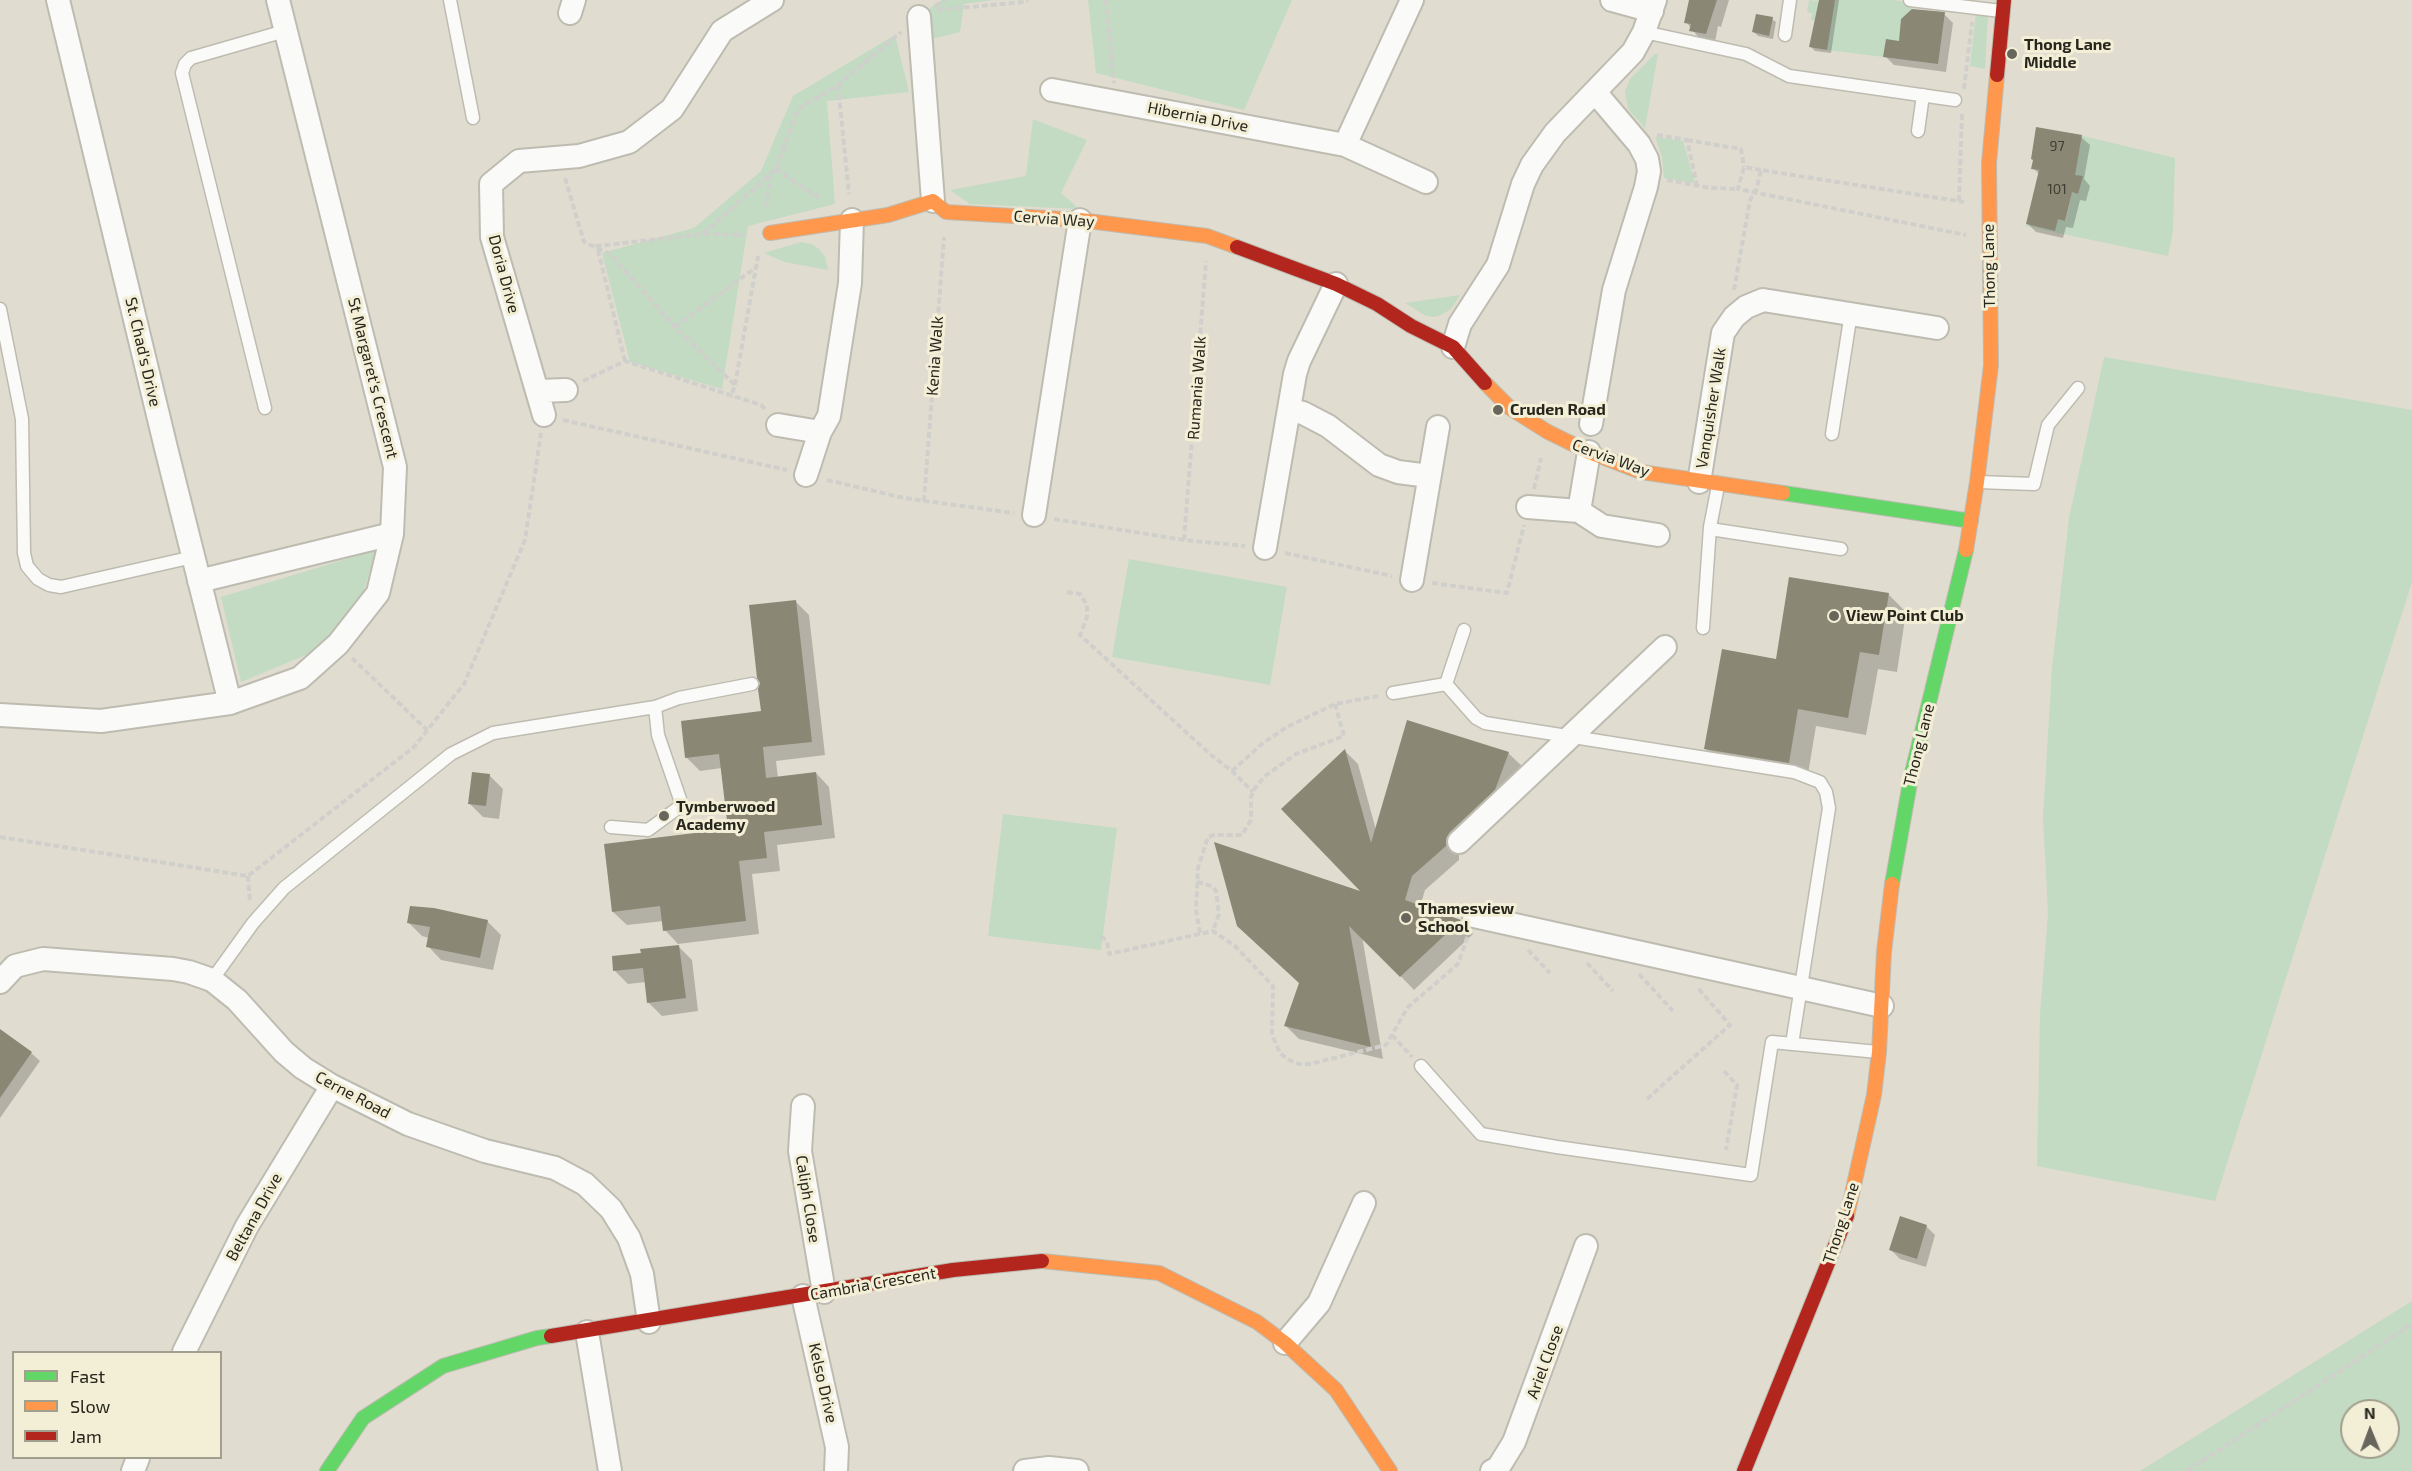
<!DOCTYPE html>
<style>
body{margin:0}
#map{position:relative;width:2412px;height:1471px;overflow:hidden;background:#e0ddd0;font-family:"Exo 2",sans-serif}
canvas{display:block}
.legend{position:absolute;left:12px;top:1351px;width:210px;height:108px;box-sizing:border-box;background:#f3efd7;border:2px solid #a19f8d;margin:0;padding:8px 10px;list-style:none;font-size:18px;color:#27261d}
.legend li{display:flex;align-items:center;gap:12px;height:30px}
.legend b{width:30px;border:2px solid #a19f8d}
.north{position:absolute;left:2340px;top:1399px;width:60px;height:60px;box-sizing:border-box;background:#f3efd7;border:2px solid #a19f8d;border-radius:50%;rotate:359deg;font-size:16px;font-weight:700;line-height:24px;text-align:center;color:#27261d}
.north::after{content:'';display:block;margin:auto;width:21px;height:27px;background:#68665c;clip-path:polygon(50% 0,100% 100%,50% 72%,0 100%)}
</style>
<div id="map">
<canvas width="2412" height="1471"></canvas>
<ul class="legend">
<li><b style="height:8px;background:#63d668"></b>Fast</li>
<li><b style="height:8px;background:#ff974d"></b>Slow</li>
<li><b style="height:8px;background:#b3261e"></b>Jam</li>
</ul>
<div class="north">N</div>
</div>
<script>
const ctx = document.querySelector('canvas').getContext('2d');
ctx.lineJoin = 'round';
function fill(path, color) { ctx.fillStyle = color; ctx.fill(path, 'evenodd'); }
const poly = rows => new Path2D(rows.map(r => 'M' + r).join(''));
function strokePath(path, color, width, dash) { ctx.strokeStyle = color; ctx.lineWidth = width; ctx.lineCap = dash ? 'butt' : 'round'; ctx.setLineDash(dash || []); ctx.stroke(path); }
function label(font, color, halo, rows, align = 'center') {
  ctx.font = font + ' "Exo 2",sans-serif'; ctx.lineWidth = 6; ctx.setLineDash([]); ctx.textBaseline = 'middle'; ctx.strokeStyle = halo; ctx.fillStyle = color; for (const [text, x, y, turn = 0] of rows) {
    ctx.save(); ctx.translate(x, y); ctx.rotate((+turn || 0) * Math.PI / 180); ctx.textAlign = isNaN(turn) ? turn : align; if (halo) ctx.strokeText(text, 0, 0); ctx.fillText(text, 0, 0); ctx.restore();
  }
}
const green = poly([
 [942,0,994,0,964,4,960,32,928,40,926,11],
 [1088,0,1292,0,1244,110,1096,73],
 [1809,0,1835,3,1835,0,1892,0,1932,5,1913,6,1912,16,1906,16,1901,19,1903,42,1886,40,1883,57,1827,50,1831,23,1811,20,1812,13,1807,12],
 [1976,12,1988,16,1985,69,1970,66],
 [895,35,909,92,827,101,835,204,748,226,722,389,630,362,602,253,694,228,761,171,793,96],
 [1655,54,1658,54,1645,128,1628,109,1625,91,1630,79],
 [1033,119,1087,140,1061,193,1079,209,970,204,950,190,1026,176],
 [2071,133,2175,158,2173,231,2168,256,2025,226,2026,224,2054,231,2058,219,2066,221,2072,192,2078,193,2080,186,2064,182,2066,156,2078,158,2081,142],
 [1655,137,1683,141,1695,183,1664,178,1662,157],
 [801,242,811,244,819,249,825,257,828,270,784,262,764,253],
 [1460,295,1451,309,1441,315,1434,317,1426,316,1405,303],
 [2104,357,2412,410,2412,582,2215,1201,2037,1166,2040,1014,2048,914,2043,817,2052,668,2069,518],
 [376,550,361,600,313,652,241,682,221,597],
 [1129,559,1287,587,1270,685,1112,657],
 [1003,814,1117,828,1101,950,988,936],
 [2412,1301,2412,1471,2140,1471],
 [2352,1411,2388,1411,2388,1447,2352,1447]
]);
const shadow = poly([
 [1691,0,1729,0,1721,27,1718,26,1715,42,1700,39,1686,22],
 [1820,0,1839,0,1831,53,1815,51,1811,47],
 [1944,14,1953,23,1946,72,1894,65,1885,56,1900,43],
 [1772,19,1776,22,1773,39,1758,36,1754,32],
 [2081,137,2090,145,2084,179,2090,186,2086,201,2080,200,2073,228,2066,227,2063,238,2036,232,2028,224,2039,174,2033,168],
 [1888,594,1906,612,1897,672,1878,669,1866,735,1816,726,1807,780,1724,767,1706,749,1778,660],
 [795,601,809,615,825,755,776,761,778,778,816,773,829,787,835,838,777,845,780,871,752,874,759,934,678,944,665,930,664,921,627,925,613,912,729,831,722,768,700,771,686,757,762,713],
 [1345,751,1358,764,1376,830,1508,753,1522,766,1508,803,1459,853,1459,860,1425,890,1420,907,1460,921,1473,934,1414,990,1362,936,1383,1059,1299,1039,1286,1026,1365,894],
 [489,775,503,789,499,819,483,817,470,804],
 [487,921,501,935,493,970,441,960,428,946,429,938,422,936,409,923],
 [678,946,692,960,698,1011,662,1016,648,1002,646,982,628,984,615,971,643,954],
 [0,1043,31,1053,40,1061,0,1118],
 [1926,1226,1935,1235,1926,1267,1900,1259,1891,1250]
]);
const building = poly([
 [1689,0,1717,0,1706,34,1689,31,1691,24,1684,23],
 [1819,0,1835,0,1827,50,1809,47],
 [1912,9,1945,12,1938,64,1883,57,1886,39,1899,41,1901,19],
 [1756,14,1773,17,1769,36,1752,32],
 [2036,127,2082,135,2075,175,2083,176,2078,194,2072,192,2065,221,2058,219,2055,231,2026,224,2039,170,2031,169,2033,160,2031,159],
 [1789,577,1889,593,1879,655,1860,652,1848,718,1798,709,1789,763,1704,749,1722,649,1776,659],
 [796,600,812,742,763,747,766,778,816,772,822,825,764,832,767,858,739,861,746,921,663,931,660,906,612,912,604,844,728,829,719,754,685,758,681,721,761,711,758,689,760,683,757,678,749,605],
 [1407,720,1509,752,1495,790,1450,832,1446,839,1446,846,1412,876,1405,900,1461,920,1400,977,1349,926,1371,1047,1284,1026,1299,983,1237,926,1214,842,1360,891,1281,809,1345,749,1371,843],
 [472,772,490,774,486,806,468,804],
 [410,906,434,908,488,920,480,958,426,947,430,927,407,923],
 [679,945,686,998,647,1003,643,968,613,971,612,956,641,953,640,949],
 [0,1029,32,1052,0,1098],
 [1900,1216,1927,1225,1917,1259,1889,1250]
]);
const path = poly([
 [1106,0,1114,83],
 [935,6,945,0],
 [937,10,1024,2,1028,0],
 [838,85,849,194],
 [1964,89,1972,22],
 [1657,135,1687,140,1697,185],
 [1687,140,1741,149,1744,167],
 [776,169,820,199],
 [1761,170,1744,167,1738,189,1966,235],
 [565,178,584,242,610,254,675,327,735,385,731,397],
 [1667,180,1710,188,1738,189],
 [1959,201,1962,114],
 [766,207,770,176],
 [704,234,744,235],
 [1734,290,1750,200,1756,191,1761,170,1964,202],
 [675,327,755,268],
 [625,361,597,246,703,234,776,169,798,109,838,85,901,32],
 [583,381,625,361,761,405,766,410],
 [735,385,758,256],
 [563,420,787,470],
 [827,480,904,498,1014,513],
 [1534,489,1541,458],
 [924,501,944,237],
 [1054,519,1184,540,1245,546],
 [1184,540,1206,261],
 [1285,553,1392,576],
 [1432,583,1507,593,1524,525],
 [1067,592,1080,594,1087,605,1087,617,1080,635,1211,755,1232,771,1253,792],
 [352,658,427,730],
 [1232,771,1263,743,1287,727,1335,704,1378,696],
 [0,837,248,876,414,747,464,684,525,540,541,433],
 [248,876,250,902],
 [1197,882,1212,886,1216,891,1219,914,1213,931],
 [1200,933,1196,910,1198,868,1208,837,1214,835,1242,835,1251,820,1251,797,1255,788,1265,776,1296,754,1344,736,1335,704],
 [1101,936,1107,941,1109,954,1213,931,1235,946,1273,986,1272,1035,1280,1053,1289,1060,1299,1064,1310,1064,1386,1045,1408,1007,1458,964,1468,935],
 [1528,950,1550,973],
 [1587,963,1613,991],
 [1639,974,1673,1011],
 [1392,1035,1412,1057],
 [1724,1071,1737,1085,1726,1150],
 [1647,1099,1730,1025,1697,987],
 [2187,1471,2412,1324]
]);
const lane = poly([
 [450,0,473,118],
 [1910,0,2001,11],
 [1644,32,1746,54,1789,76,1955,100],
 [1785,35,1790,0],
 [1918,131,1923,95],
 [0,309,22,419,24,553,27,566,38,579,49,585,61,587,193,557],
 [265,408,182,73,185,64,191,58,285,31],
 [1832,434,1851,313],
 [1978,482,2034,484,2048,425,2078,388],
 [1710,529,1841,549],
 [1703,628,1710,527,1718,486],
 [1446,684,1464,630],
 [1393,693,1446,684,1476,718,1485,723,1794,772,1820,782,1826,792,1829,808,1792,1044],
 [611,827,648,830,682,805,658,735,655,707],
 [212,980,253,923,284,888,451,754,493,733,655,707,679,698,752,684],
 [1421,1066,1481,1134,1557,1147,1751,1175,1772,1042,1878,1052]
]);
const street = poly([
 [58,0,166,448,230,703],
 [1612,0,1652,11],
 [570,13,574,0],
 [919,17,933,201],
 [1052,90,1345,145,1426,182],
 [1345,145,1412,0],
 [1453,347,1460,324,1498,265,1523,184,1532,165,1555,133,1633,52,1644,32,1655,0],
 [537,391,566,390],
 [1289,410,1303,413,1328,426,1379,465,1398,472,1429,476],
 [544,415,492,237,491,184,519,161,579,156,629,142,672,109,722,31,772,0],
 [1591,424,1614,290,1646,187,1649,171,1647,159,1639,144,1595,92],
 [778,425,820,432,829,416,850,283,852,220],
 [1589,452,1579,511,1602,526,1658,535],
 [806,475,820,432],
 [1699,482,1723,333,1734,317,1746,307,1763,300,1937,328],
 [1528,507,1579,511],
 [1034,515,1080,220],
 [1265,548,1295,374,1299,361,1336,284],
 [1412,580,1438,427],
 [199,581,392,534],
 [0,715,101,721,230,703,300,678,338,644,378,593,392,534,395,467,278,0],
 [1459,842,1665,647],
 [1474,916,1882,1006],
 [0,982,15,966,43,959,173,969,189,972,212,980,237,1000,284,1052,303,1068,332,1086,408,1124,485,1151,555,1168,585,1184,611,1209,629,1238,642,1274,649,1322],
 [803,1106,800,1151,824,1292],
 [803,1296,837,1447,836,1471],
 [587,1332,610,1471],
 [1285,1343,1319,1303,1364,1203],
 [184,1352,247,1226,332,1086],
 [133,1471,138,1458],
 [1025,1471,1049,1468,1077,1471],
 [1492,1471,1498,1468,1514,1442,1586,1246]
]);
const fast = poly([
 [1783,493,1971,521],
 [1892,884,1911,777,1966,550],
 [327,1471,363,1418,443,1366,537,1338,551,1336]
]);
const slow = poly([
 [770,233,888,215,933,201,946,212,1080,220,1207,236,1237,247],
 [1485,383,1510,408,1548,432,1589,452,1641,472,1783,493],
 [1966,550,1977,482,1991,365,1989,163,1997,75],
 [1847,1216,1874,1095,1879,1052,1884,952,1892,884],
 [1042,1261,1159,1273,1257,1322,1285,1343,1336,1390,1390,1471]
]);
const jam = poly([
 [1997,75,2004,0],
 [1237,247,1336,284,1377,304,1411,326,1453,347,1485,383],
 [551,1336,953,1270,1042,1261],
 [1744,1471,1847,1216]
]);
const markers = [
 [2012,54,6,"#68665c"],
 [1498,410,6,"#68665c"],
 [1834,616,6,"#68665c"],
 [664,816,6,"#68665c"],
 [1406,918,6,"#68665c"]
];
const numberNames = [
 ["97",2057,146],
 ["101",2057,189]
];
const poiNames = [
 ["Thong Lane",2024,45],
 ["Middle",2024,63],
 ["Cruden Road",1510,410],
 ["View Point Club",1846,616],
 ["Tymberwood",676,807],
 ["Academy",676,825],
 ["Thamesview",1418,909],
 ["School",1418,927]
];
const streetNames = [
 ["Hibernia Drive",1198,117,11],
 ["Cervia Way",1054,219,4],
 ["Thong Lane",1989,266,-91],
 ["Doria Drive",504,274,75],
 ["St. Chad's Drive",143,352,77],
 ["Kenia Walk",935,356,-86],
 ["St Margaret's Crescent",373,378,76],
 ["Rumania Walk",1197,388,-86],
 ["Vanquisher Walk",1711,408,-81],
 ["Cervia Way",1611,458,20],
 ["Thong Lane",1919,745,-76],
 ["Cerne Road",353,1095,28],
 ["Caliph Close",808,1199,81],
 ["Beltana Drive",254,1217,-61],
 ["Thong Lane",1841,1223,-72],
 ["Cambria Crescent",873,1284,-10],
 ["Ariel Close",1545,1362,-70],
 ["Kelso Drive",823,1383,77]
];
fill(green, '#c3dac3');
fill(shadow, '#0003');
fill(building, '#8a8775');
strokePath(lane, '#bebbb1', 15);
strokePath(street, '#bebbb1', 26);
strokePath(fast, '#bebbb1', 16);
strokePath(slow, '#bebbb1', 16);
strokePath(jam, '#bebbb1', 16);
strokePath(path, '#d0cfcc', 4, [6, 3]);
strokePath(lane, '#fafaf8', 12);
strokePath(street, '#fafaf8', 22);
strokePath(fast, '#63d668', 14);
strokePath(slow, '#ff974d', 14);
strokePath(jam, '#b3261e', 14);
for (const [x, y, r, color] of markers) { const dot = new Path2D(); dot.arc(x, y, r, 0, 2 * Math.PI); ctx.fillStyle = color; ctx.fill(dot); strokePath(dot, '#f3efd7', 2); }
label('14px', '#403e33', null, numberNames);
label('bold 16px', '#27261d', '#f3efd7', poiNames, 'left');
label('16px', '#27261d', '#f3efd7', streetNames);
</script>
